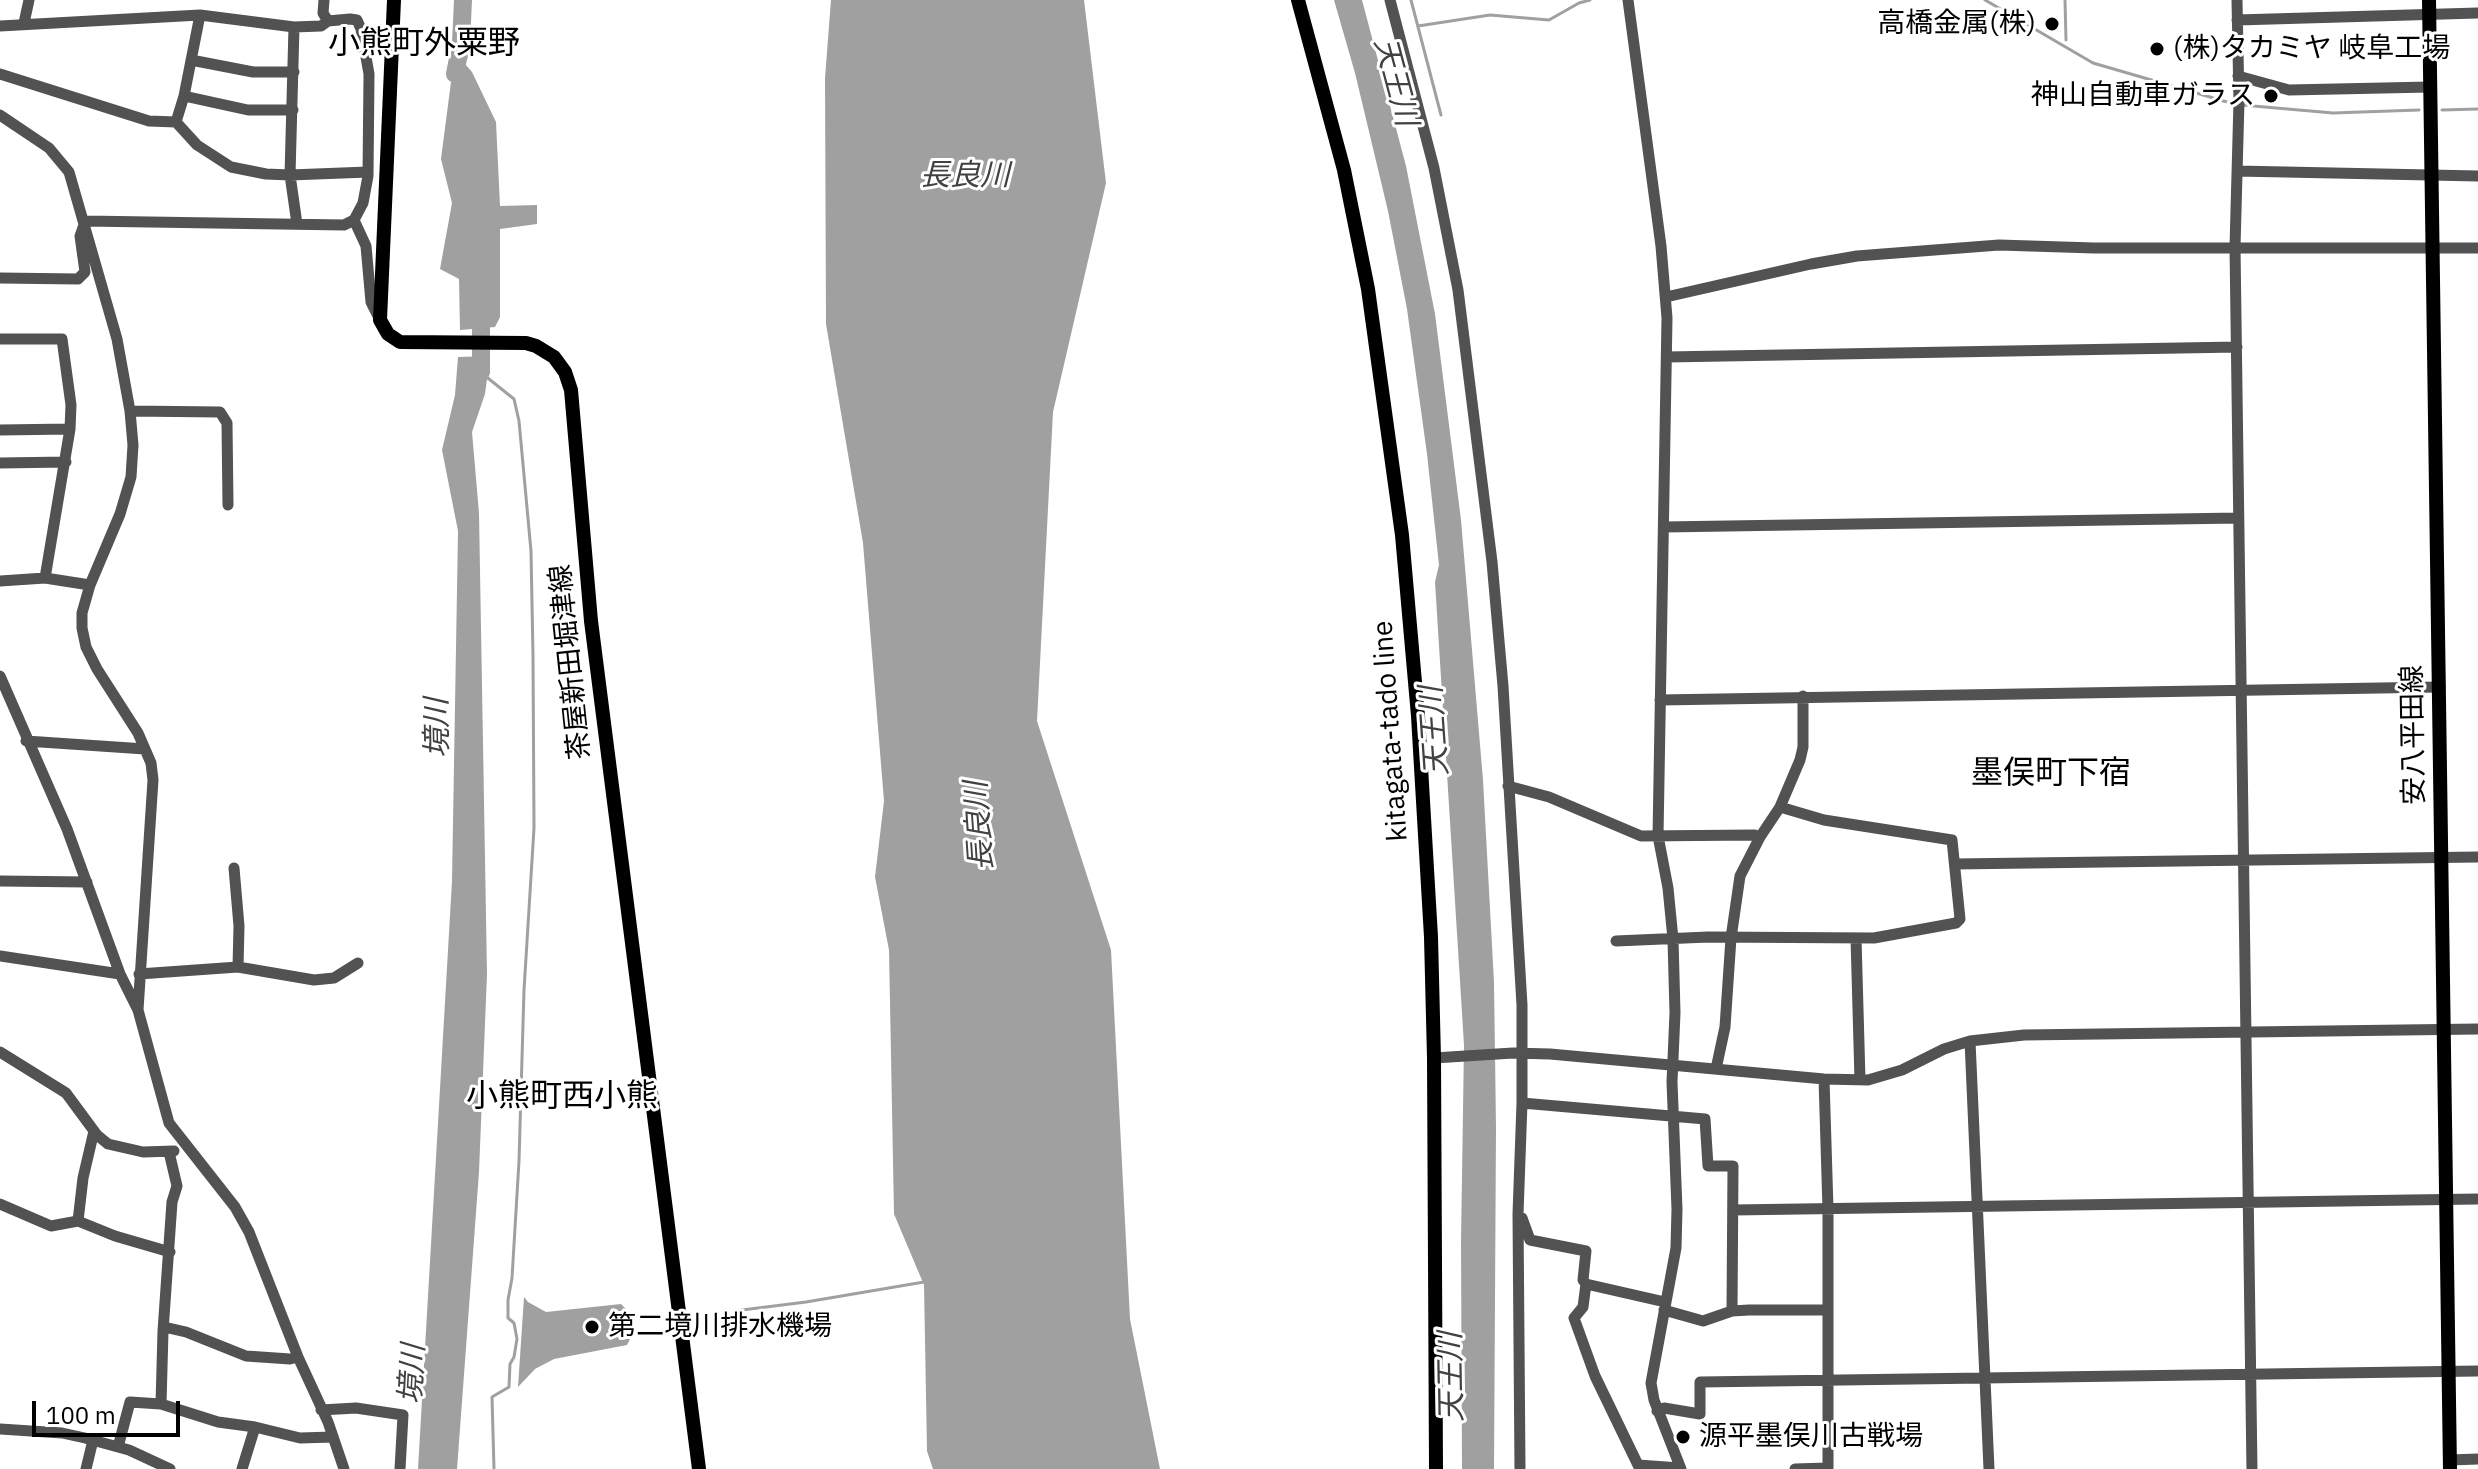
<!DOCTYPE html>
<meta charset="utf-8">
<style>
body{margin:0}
#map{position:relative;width:2478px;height:1469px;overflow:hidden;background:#fff;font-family:"IBM Plex Sans",sans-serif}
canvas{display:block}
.scale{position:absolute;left:32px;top:1401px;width:148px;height:36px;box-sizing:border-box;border:4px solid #000;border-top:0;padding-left:10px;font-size:24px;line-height:28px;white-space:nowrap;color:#000;-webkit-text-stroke:6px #fff;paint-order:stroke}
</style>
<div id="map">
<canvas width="2478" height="1469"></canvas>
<div class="scale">100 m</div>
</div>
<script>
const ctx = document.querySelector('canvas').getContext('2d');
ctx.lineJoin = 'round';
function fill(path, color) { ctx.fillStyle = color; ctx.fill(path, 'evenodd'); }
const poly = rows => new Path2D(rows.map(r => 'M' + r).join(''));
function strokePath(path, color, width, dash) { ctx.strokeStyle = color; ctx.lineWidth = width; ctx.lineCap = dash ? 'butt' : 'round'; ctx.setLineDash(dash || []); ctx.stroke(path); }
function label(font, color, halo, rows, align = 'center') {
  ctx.font = font + ' "IBM Plex Sans","Noto Sans JP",sans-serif'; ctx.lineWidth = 6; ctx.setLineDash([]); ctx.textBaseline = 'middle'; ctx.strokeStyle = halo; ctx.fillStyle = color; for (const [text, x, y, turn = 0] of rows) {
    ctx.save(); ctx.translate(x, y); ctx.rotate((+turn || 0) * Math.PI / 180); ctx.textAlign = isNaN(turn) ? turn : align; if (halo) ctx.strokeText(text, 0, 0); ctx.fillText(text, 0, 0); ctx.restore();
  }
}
const water = poly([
 [831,0,1084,0,1106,183,1053,412,1037,721,1111,950,1130,1319,1160,1469,933,1469,927,1451,924,1285,894,1214,889,950,875,877,884,801,863,543,826,324,825,78],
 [1334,0,1362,0,1406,166,1435,314,1461,520,1483,780,1494,982,1496,1127,1494,1469,1462,1469,1461,1242,1464,1045,1435,582,1439,565,1427,454,1407,309,1388,211,1355,73],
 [455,51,470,52,465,64,472,72,496,122,500,206,537,205,537,224,500,229,500,317,495,327,460,330,459,279,440,269,452,203,441,159],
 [490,356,485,394,472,432,479,513,487,974,479,1172,457,1469,418,1469,452,881,458,531,442,450,455,395,458,357],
 [524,1297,528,1302,546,1312,621,1304,629,1312,632,1335,627,1345,554,1359,535,1369,518,1387]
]);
const stream = poly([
 [1411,0,1441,115],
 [1985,0,2093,63,2234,104],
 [2065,0,2066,40],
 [1418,26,1490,15,1549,20,1579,3,1590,0],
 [2242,105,2333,113,2419,110],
 [2442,110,2478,109],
 [484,375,514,399,519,421,531,551,533,656,534,828,524,990,519,1161,512,1278,508,1300,508,1318,514,1323,517,1339,514,1357,510,1364,509,1387,492,1397,494,1469],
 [734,1311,806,1302,924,1282]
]);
const river = poly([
 [455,74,461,43,463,0],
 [476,380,481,372,481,303]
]);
const minor = poly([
 [324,0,323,13,328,21],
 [1390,0,1434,168,1458,290,1492,562,1503,686,1522,1005,1522,1103,1518,1214,1520,1469],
 [1628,0,1661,246,1667,318,1658,836,1668,888,1673,939,1675,1013,1672,1082,1677,1209,1676,1248,1651,1383,1654,1400,1681,1469],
 [2237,0,2239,101,2235,247,2252,1469],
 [200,15,184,96,176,122,197,145,231,167,266,174,290,175,297,224],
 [2237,20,2478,13],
 [24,23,29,0],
 [0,26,200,15,294,27,321,26,328,21,350,19,357,20,361,29,369,74,368,176,363,203,354,220,344,225,85,221],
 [294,27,290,175,368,172],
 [191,60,253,72,294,72],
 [0,74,149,121,176,122],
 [2238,76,2289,90,2430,87],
 [184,96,248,110,293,110],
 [0,115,49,148,69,172,117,339,130,411,133,445,131,477,120,514,90,585,82,613,82,628,86,647,97,669,138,733,151,763,153,780,138,1010],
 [2237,171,2478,176],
 [354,220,366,246,371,302,379,318],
 [0,278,78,279,85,272,80,236,85,222],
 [1666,297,1811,264,1857,256,1999,245,2094,248,2478,248],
 [0,339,62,339,71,405,70,429,45,578],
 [1667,357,2237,347],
 [130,411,220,412,227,423,228,505],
 [0,430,70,429],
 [0,463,66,462],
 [1664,527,2238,518],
 [0,581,45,578,90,585],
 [0,676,67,829,120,974,138,1010,169,1123,235,1207,249,1232,298,1357,328,1422,344,1469],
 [1660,700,2440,687],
 [26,741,145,749],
 [1508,786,1549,797,1641,836,1755,835,1760,837],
 [1955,864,2478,857],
 [234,868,239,926,238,967],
 [0,881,87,882],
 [1856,938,1860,1080],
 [1616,941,1708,937,1874,938,1956,923,1960,919,1952,840,1824,820,1780,807],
 [0,956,120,974],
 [139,974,238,967,314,980,334,978,358,963],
 [1970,1041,1989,1469],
 [0,1052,66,1093,97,1135,108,1144,143,1152,174,1151],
 [1434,1058,1513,1053,1550,1054,1824,1079,1868,1080,1902,1070,1944,1049,1970,1041,2024,1035,2478,1029],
 [1716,1069,1725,1027,1731,938,1740,876,1760,837,1780,807,1800,760,1803,747,1803,696],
 [1522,1103,1705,1119,1708,1166,1733,1166,1732,1311],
 [169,1152,177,1186,172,1202,163,1331,161,1404,218,1422,255,1427,300,1438,333,1437],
 [0,1204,51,1226,78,1221,115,1236,170,1252],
 [1733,1210,2478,1199],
 [1522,1218,1530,1240,1586,1251,1583,1280,1586,1284,1665,1302],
 [78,1221,83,1178,94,1131],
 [1586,1284,1583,1307,1574,1318,1595,1376,1638,1465,1680,1468],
 [1664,1310,1703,1321,1732,1311,1749,1310,1827,1310],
 [164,1327,186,1332,246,1356,290,1359,298,1357],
 [321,1410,356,1408,403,1415,400,1469],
 [1657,1411,1664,1408,1700,1414,1700,1382,2478,1371],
 [0,1429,62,1433,85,1438,129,1450,170,1469],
 [118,1447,130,1402,161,1404],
 [2449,1460,2478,1459],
 [86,1469,93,1440],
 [242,1469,255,1427],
 [1795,1469,1828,1468,1828,1209,1824,1079]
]);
const major = poly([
 [394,0,380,320,388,334,400,342,526,343,536,346,554,357,565,372,571,390,591,621,699,1469],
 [1298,0,1344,170,1368,289,1402,535,1418,716,1431,937,1434,1058,1436,1469],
 [2429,0,2450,1469]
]);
const markers = [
 [2052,24,8,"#000"],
 [2157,49,8,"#000"],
 [2271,96,8,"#000"],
 [592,1327,8,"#000"],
 [1683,1437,8,"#000"]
];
const poiNames = [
 ["高橋金属(株)",2036,24,"right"],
 ["(株)タカミヤ 岐阜工場",2173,49],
 ["神山自動車ガラス",2255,96,"right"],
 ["第二境川排水機場",608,1327],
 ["源平墨俣川古戦場",1699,1437]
];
const streetNames = [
 ["茶屋新田堀津線",571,662,-96],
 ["kitagata-tado line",1391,731,-94],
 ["安八平田線",2414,735,-91]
];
const waterNames = [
 ["天王川",1395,82,75],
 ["長良川",965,176],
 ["境川",438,728,-91],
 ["天王川",1435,731,-94],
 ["長良川",980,826,-94],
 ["境川",413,1374,-87],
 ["天王川",1452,1377,-91]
];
const quarterNames = [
 ["小熊町外粟野",424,44],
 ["墨俣町下宿",2051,774],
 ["小熊町西小熊",562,1097]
];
fill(water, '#a0a0a0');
strokePath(stream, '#a0a0a0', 3);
strokePath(river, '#a0a0a0', 18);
strokePath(minor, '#525252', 11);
strokePath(major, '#000', 14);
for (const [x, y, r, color] of markers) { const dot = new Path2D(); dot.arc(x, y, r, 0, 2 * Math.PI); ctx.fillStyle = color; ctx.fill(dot); strokePath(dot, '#fff', 3); }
label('28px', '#000', '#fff', poiNames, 'left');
label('28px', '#000', '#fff', streetNames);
label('italic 30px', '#414141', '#fff', waterNames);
label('32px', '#000', '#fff', quarterNames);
</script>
